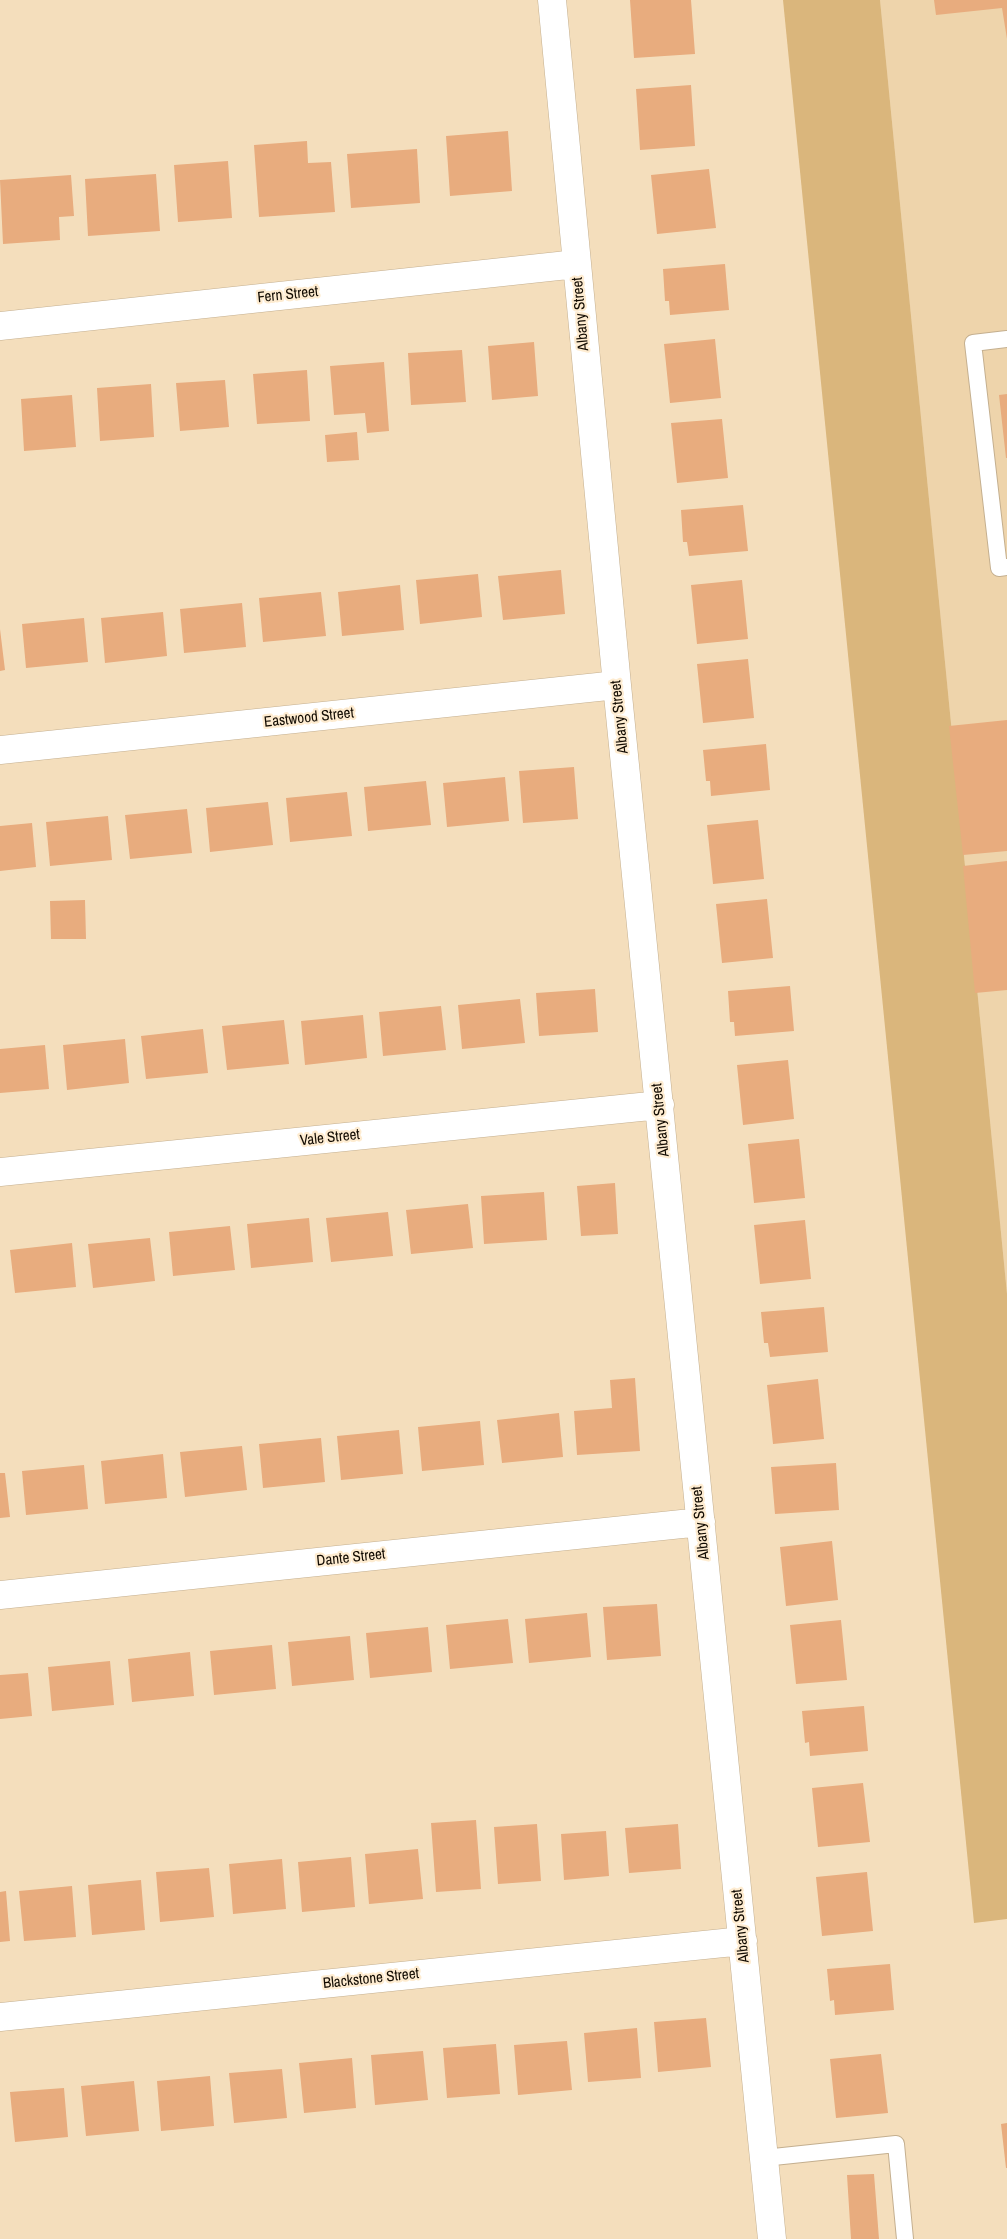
<!DOCTYPE html>
<style>
body{margin:0}
canvas{display:block;background:#f4debc}
</style>
<canvas width="1007" height="2239"></canvas>
<script>
const ctx = document.querySelector('canvas').getContext('2d');
ctx.lineJoin = 'round';
function fill(path, color) { ctx.fillStyle = color; ctx.fill(path, 'evenodd'); }
const poly = rows => new Path2D(rows.map(r => 'M' + r).join(''));
function strokePath(path, color, width, dash) { ctx.strokeStyle = color; ctx.lineWidth = width; ctx.lineCap = dash ? 'butt' : 'round'; ctx.setLineDash(dash || []); ctx.stroke(path); }
function label(font, color, halo, rows, align = 'center') {
  ctx.font = font + ' "Archivo Narrow",sans-serif'; ctx.lineWidth = 4.5; ctx.setLineDash([]); ctx.textBaseline = 'middle'; ctx.strokeStyle = halo; ctx.fillStyle = color; for (const [text, x, y, turn = 0] of rows) {
    ctx.save(); ctx.translate(x, y); ctx.rotate((+turn || 0) * Math.PI / 180); ctx.textAlign = isNaN(turn) ? turn : align; if (halo) ctx.strokeText(text, 0, 0); ctx.fillText(text, 0, 0); ctx.restore();
  }
}
const built = poly([
 [880,0,1007,0,1007,1294]
]);
const green = poly([
 [783,0,880,0,1007,1294,1007,1919,974,1923]
]);
const building = poly([
 [630,0,691,0,695,54,634,58],
 [934,0,1007,0,1007,39,1002,8,936,15],
 [691,85,695,146,640,150,636,89],
 [508,131,512,191,450,196,446,136],
 [307,141,308,163,331,162,335,212,259,217,254,145],
 [417,149,420,203,351,208,347,154],
 [228,161,232,218,178,222,174,165],
 [709,169,716,228,657,234,651,175],
 [156,174,160,231,88,236,85,179],
 [71,175,74,216,59,217,60,240,3,244,0,180],
 [725,264,729,310,670,315,669,301,665,301,663,269],
 [715,339,721,398,670,403,664,344],
 [534,342,538,396,492,400,488,346],
 [462,350,466,402,411,405,408,353],
 [384,362,389,431,367,433,365,413,334,415,330,366],
 [307,370,310,421,257,424,253,374],
 [225,380,229,427,180,431,176,383],
 [151,384,154,437,100,441,97,388],
 [1007,394,1007,458,1006,458,999,395],
 [72,395,76,447,24,451,21,399],
 [722,419,728,478,677,483,671,423],
 [357,432,359,460,327,462,325,435],
 [743,505,748,551,689,556,687,542,683,542,681,510],
 [561,570,565,614,503,620,498,576],
 [478,574,482,617,420,624,416,580],
 [742,580,748,639,697,644,691,585],
 [400,585,404,630,342,636,338,592],
 [321,592,326,636,263,642,259,598],
 [242,603,246,647,184,653,180,609],
 [163,612,167,656,105,663,101,618],
 [84,618,88,662,26,668,22,624],
 [0,629,5,670,0,671],
 [748,659,754,718,703,723,697,664],
 [1007,720,1007,851,963,855,949,726],
 [766,744,770,790,711,796,710,781,706,781,703,750],
 [574,767,578,819,523,823,519,771],
 [505,777,509,821,447,827,443,783],
 [426,781,431,825,368,831,364,787],
 [347,792,352,836,290,842,286,798],
 [268,802,273,845,210,852,206,808],
 [187,809,192,853,130,859,125,815],
 [108,816,112,860,50,866,46,822],
 [758,820,764,879,713,884,707,825],
 [32,823,36,867,0,871,0,826],
 [1007,861,1007,990,975,993,963,866],
 [767,899,773,958,722,963,716,904],
 [85,900,86,939,51,939,50,901],
 [790,986,794,1031,735,1036,734,1022,730,1022,728,991],
 [595,989,598,1032,539,1036,536,993],
 [520,999,525,1043,462,1049,458,1005],
 [441,1006,446,1050,383,1056,379,1012],
 [363,1015,367,1058,305,1065,301,1021],
 [284,1020,289,1064,227,1070,222,1026],
 [203,1029,208,1073,146,1079,141,1036],
 [125,1039,129,1083,67,1090,63,1045],
 [45,1045,49,1089,0,1093,0,1049],
 [788,1060,794,1119,743,1125,737,1065],
 [799,1139,805,1198,754,1203,748,1144],
 [615,1183,618,1234,581,1236,577,1186],
 [544,1192,547,1240,484,1244,481,1196],
 [468,1204,473,1248,411,1254,406,1210],
 [388,1212,393,1256,331,1262,326,1218],
 [309,1218,313,1262,251,1268,247,1224],
 [805,1220,811,1279,760,1284,754,1225],
 [230,1226,235,1270,173,1276,169,1232],
 [150,1238,155,1281,93,1288,88,1244],
 [72,1243,76,1287,15,1293,10,1250],
 [824,1307,828,1352,770,1357,768,1343,764,1343,761,1312],
 [635,1378,640,1451,577,1455,574,1411,612,1408,610,1380],
 [818,1379,824,1439,773,1444,767,1385],
 [559,1413,563,1457,502,1463,497,1420],
 [480,1421,484,1465,422,1471,418,1427],
 [399,1430,403,1474,341,1480,337,1436],
 [321,1438,325,1482,263,1488,259,1444],
 [242,1446,247,1490,185,1497,180,1452],
 [163,1454,167,1498,105,1504,101,1461],
 [836,1463,839,1510,775,1514,771,1467],
 [84,1465,88,1509,26,1515,22,1471],
 [0,1473,5,1473,10,1517,0,1518],
 [832,1541,838,1600,786,1606,780,1547],
 [657,1604,661,1656,607,1660,603,1607],
 [587,1613,591,1657,529,1663,525,1619],
 [508,1619,513,1663,450,1669,446,1625],
 [841,1620,847,1680,796,1684,790,1625],
 [428,1627,432,1672,370,1678,366,1633],
 [350,1636,354,1680,292,1686,288,1642],
 [272,1645,276,1689,214,1695,210,1651],
 [190,1652,194,1696,132,1702,128,1659],
 [110,1661,114,1705,52,1711,48,1667],
 [28,1673,32,1716,0,1719,0,1675],
 [864,1706,868,1751,810,1756,809,1742,805,1743,802,1711],
 [863,1783,870,1842,818,1847,812,1788],
 [476,1820,481,1889,436,1892,431,1823],
 [537,1824,541,1881,498,1884,494,1827],
 [678,1824,681,1869,629,1873,625,1828],
 [606,1831,609,1876,564,1880,561,1834],
 [418,1849,423,1899,369,1904,365,1854],
 [351,1857,355,1907,302,1912,298,1862],
 [282,1859,286,1909,233,1914,229,1864],
 [209,1868,214,1917,160,1922,156,1872],
 [867,1872,873,1931,822,1936,816,1877],
 [141,1880,145,1930,92,1935,88,1885],
 [72,1886,76,1937,24,1941,19,1891],
 [6,1891,10,1941,0,1942,0,1892],
 [890,1964,894,2010,835,2015,834,2000,830,2001,827,1969],
 [706,2018,711,2067,658,2072,654,2022],
 [637,2028,641,2078,588,2082,584,2033],
 [567,2041,572,2090,518,2095,514,2045],
 [496,2044,500,2094,447,2098,443,2048],
 [423,2051,428,2100,375,2105,371,2055],
 [881,2054,888,2113,836,2118,830,2059],
 [352,2058,356,2108,304,2113,299,2063],
 [282,2069,287,2118,234,2123,229,2073],
 [210,2076,214,2126,161,2131,157,2081],
 [134,2081,139,2131,86,2136,81,2086],
 [64,2088,68,2137,15,2142,10,2092],
 [1007,2123,1007,2168,1006,2168,1001,2124],
 [874,2174,879,2239,851,2239,847,2175]
]);
const service = poly([
 [1007,339,973,343,999,568,1007,567],
 [764,2158,896,2144,905,2239]
]);
const minor = poly([
 [552,0,617,685,772,2239],
 [0,326,577,264],
 [0,750,617,685],
 [0,1172,660,1105],
 [0,1595,701,1522],
 [0,2017,743,1941]
]);
const streetNames = [
 ["Fern Street",288,295,-6],
 ["Albany Street",581,314,-95],
 ["Albany Street",620,717,-96],
 ["Eastwood Street",309,718,-6],
 ["Albany Street",661,1120,-96],
 ["Vale Street",330,1138,-6],
 ["Albany Street",701,1523,-96],
 ["Dante Street",351,1558,-6],
 ["Albany Street",741,1926,-96],
 ["Blackstone Street",371,1979,-6]
];
fill(built, '#eed4ab');
fill(green, '#dab67c');
fill(building, '#e8ac7e');
strokePath(service, '#c4af8f', 18);
strokePath(minor, '#c4af8f', 29);
strokePath(service, '#fff', 16);
strokePath(minor, '#fff', 28);
label('15px', '#120b02', '#feecd1', streetNames);
</script>
